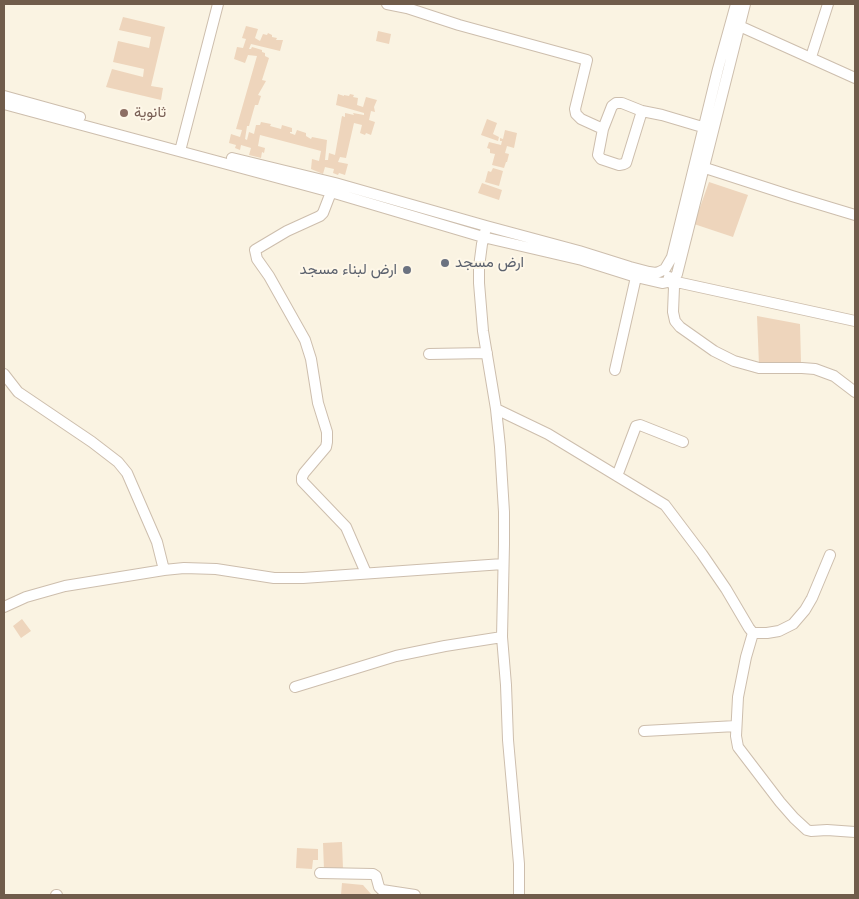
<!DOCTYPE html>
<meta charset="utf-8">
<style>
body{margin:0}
#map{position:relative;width:859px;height:899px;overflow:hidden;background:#faf3e2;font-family:"DM Sans",sans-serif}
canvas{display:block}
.frame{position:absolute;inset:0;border:5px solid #705c4b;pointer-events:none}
</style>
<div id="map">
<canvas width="859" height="899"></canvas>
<div class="frame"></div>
</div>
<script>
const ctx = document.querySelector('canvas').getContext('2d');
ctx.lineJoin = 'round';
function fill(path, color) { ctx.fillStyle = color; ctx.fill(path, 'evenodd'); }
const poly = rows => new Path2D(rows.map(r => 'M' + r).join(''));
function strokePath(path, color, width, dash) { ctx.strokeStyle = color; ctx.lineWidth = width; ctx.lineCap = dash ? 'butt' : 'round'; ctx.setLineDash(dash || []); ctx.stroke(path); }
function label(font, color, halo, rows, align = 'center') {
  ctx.font = font + ' "DM Sans",Vazirmatn,sans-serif'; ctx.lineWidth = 4; ctx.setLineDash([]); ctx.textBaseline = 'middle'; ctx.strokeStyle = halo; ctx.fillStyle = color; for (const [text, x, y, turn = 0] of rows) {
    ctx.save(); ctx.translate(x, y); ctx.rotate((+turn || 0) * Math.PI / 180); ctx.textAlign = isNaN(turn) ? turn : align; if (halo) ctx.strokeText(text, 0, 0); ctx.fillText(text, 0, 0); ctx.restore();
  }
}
const building = poly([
 [123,17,165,27,151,86,163,88,161,100,106,87,112,69,143,77,144,69,113,62,118,41,149,48,151,37,119,30],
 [246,26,258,29,255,38,260,41,263,34,267,35,268,33,272,35,272,37,277,38,276,40,283,40,280,51,251,44,249,49,251,49,252,47,262,50,262,52,265,53,265,56,269,58,262,80,266,81,258,95,261,96,258,105,255,105,249,126,247,126,245,139,247,140,249,132,254,134,256,125,260,125,261,122,271,124,270,126,281,129,282,125,292,128,292,132,290,132,290,133,295,135,297,130,306,133,306,136,311,139,312,137,327,140,325,160,328,160,329,153,335,155,342,116,345,117,345,113,354,115,353,113,364,115,364,113,336,105,338,94,344,96,344,95,349,96,350,94,354,95,353,97,358,98,357,105,363,107,366,97,377,100,374,107,375,112,371,111,369,120,375,122,371,135,366,133,365,135,360,133,362,125,354,123,346,158,340,157,338,162,348,164,345,175,339,173,338,175,333,173,334,169,325,167,323,174,311,169,312,159,319,161,321,151,260,135,258,146,265,148,264,153,262,152,261,158,249,155,251,148,241,145,240,150,235,148,236,145,229,143,231,134,240,137,242,130,236,129,257,56,248,55,245,63,234,59,237,47,243,48,246,39,242,38],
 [378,31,391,34,389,44,376,41],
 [487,119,497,123,493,134,499,137,498,141,481,135],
 [505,130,517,133,514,148,507,146,505,153,509,154,507,162,506,162,504,168,492,165,495,154,490,153,490,149,487,148,489,142,501,145,502,141,500,141,500,138,503,139],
 [493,168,503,171,499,186,485,182,488,171,491,172],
 [709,182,748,195,733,237,694,224],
 [482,183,502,190,499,200,478,193],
 [757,316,800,324,801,362,759,365],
 [22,619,31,631,21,638,13,626],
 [342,842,343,869,324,870,323,843],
 [297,848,318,849,318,860,313,860,312,869,296,868],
 [342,883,363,885,371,894,371,895,341,895]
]);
const minor = poly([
 [387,4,407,8,459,25,587,60,575,109,576,114,581,119,603,129],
 [735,24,855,78],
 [811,57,828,4],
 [4,96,80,117],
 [4,104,331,192,483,237,582,260,636,277,662,283,672,281,677,274,745,4],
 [642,111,626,163,624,164,619,165,601,159,598,155,603,129,612,106,616,103,622,103,642,111,662,115,709,129],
 [180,151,218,4],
 [232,158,335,183,486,226,579,251,630,267,649,272,656,273,659,272,665,269,672,257,718,69,736,4],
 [699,166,792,196,855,215],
 [333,187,323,213,320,216,287,231,255,250,257,259,269,276,305,340,311,359,318,403,327,432,327,442,326,447,304,473,302,477,302,481,346,527,366,573],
 [485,232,482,244,479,267,479,283,483,331,496,409,500,447,504,512,504,544,502,637,506,685,508,740,519,864,519,895],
 [669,277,674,287,673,312,675,321,680,327,714,351,734,361,759,368,802,368,815,369,834,376,855,392],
 [672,281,855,321],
 [429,354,487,353],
 [615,370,636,277],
 [4,374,18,392,92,442,118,462,127,473,157,542,164,570],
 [496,409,548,434,665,505,702,554,726,589,749,628,753,633,767,633,779,631,793,624,805,610,812,598,830,555],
 [617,476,636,426,640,425,683,442],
 [4,607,26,597,65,586,164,570,184,568,216,569,274,578,303,578,503,564],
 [753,633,746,657,738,697,736,736,738,747,780,802,794,818,807,830,811,831,827,830,855,832],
 [295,687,396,656,445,646,502,637],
 [644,731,736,726],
 [320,873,373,874,376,876,379,887,382,890,415,895],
 [56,895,57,895]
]);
const markers = [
 [124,113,5,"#8d6e63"],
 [445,263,5,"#6b7280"],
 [407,270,5,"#6b7280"]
];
const educationNames = [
 ["ثانوية",134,113]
];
const worshipNames = [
 ["ارض مسجد",455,263],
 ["ارض لبناء مسجد",397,270,"right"]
];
fill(building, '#eed5bc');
strokePath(minor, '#cdbead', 12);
strokePath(minor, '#fff', 10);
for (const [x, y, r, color] of markers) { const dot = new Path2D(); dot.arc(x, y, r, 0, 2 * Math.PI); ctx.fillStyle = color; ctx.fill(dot); strokePath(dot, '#fef7e8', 2); }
label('15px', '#785e54', '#fef7e8', educationNames, 'left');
label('15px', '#5b616d', '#fef7e8', worshipNames, 'left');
</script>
